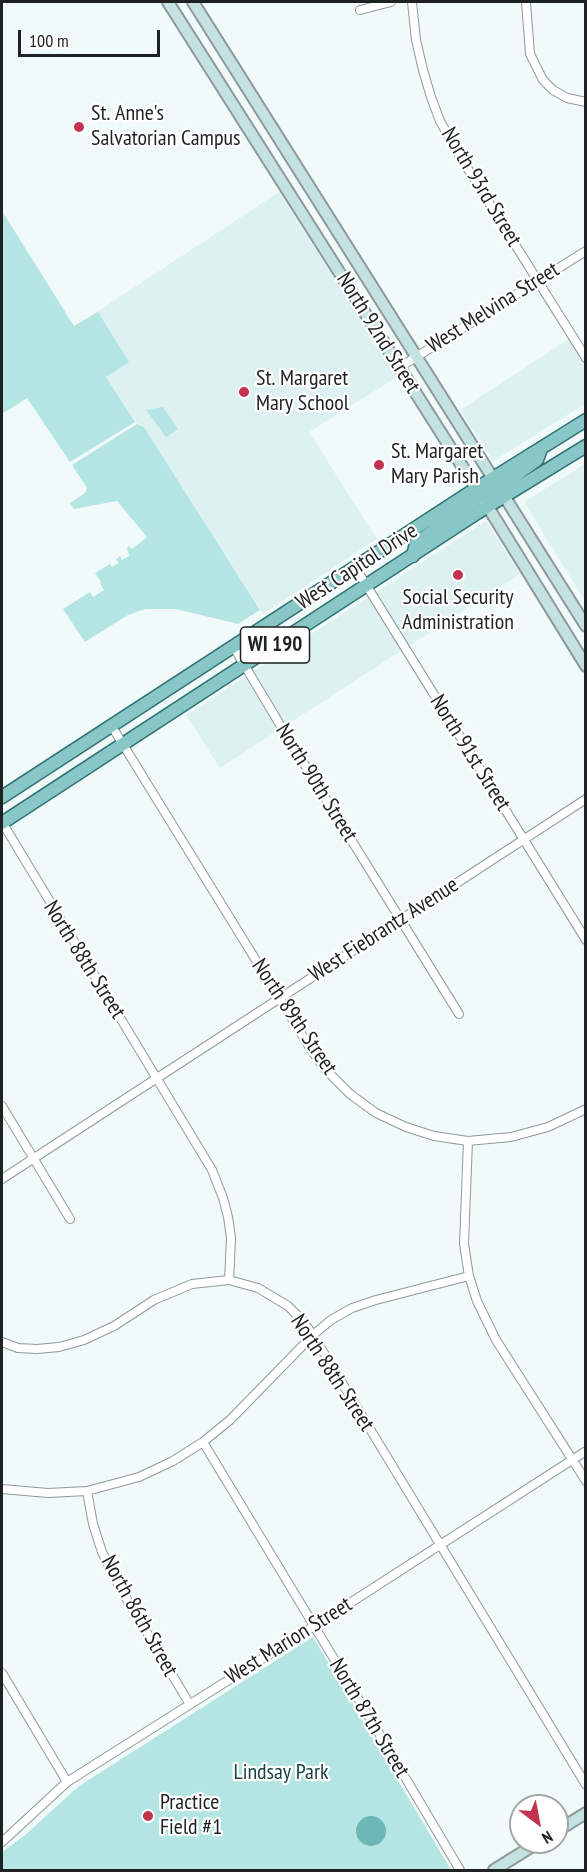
<!DOCTYPE html>
<style>
body{margin:0}
#map{position:relative;width:587px;height:1872px;overflow:hidden;background:#f1fafa;font-family:"PT Sans Narrow",sans-serif}
canvas{display:block}
.frame{position:absolute;inset:0;border:3px solid #1e2222;pointer-events:none}
.north{position:absolute;left:509px;top:1794px;width:60px;height:60px;box-sizing:border-box;background:#fff;border:2px solid #a5a7a7;border-radius:50%;rotate:148deg;font-size:16px;font-weight:700;line-height:24px;text-align:center;color:#1e2222}
.north::after{content:'';display:block;margin:auto;width:21px;height:27px;background:#c3334f;clip-path:polygon(50% 0,100% 100%,50% 72%,0 100%)}
.scale{position:absolute;left:18px;top:30px;width:142px;height:27px;box-sizing:border-box;border:3px solid #1e2222;border-top:0;padding-left:8px;font-size:18px;line-height:21px;white-space:nowrap;color:#1e2222;-webkit-text-stroke:4px #fff;paint-order:stroke}
</style>
<div id="map">
<canvas width="587" height="1872"></canvas>
<div class="frame"></div>
<div class="north">N</div>
<div class="scale">100 m</div>
</div>
<script>
const ctx = document.querySelector('canvas').getContext('2d');
ctx.lineJoin = 'round';
function fill(path, color) { ctx.fillStyle = color; ctx.fill(path, 'evenodd'); }
const poly = rows => new Path2D(rows.map(r => 'M' + r).join(''));
function strokePath(path, color, width, dash) { ctx.strokeStyle = color; ctx.lineWidth = width; ctx.lineCap = dash ? 'butt' : 'round'; ctx.setLineDash(dash || []); ctx.stroke(path); }
function label(font, color, halo, rows, align = 'center') {
  ctx.font = font + ' "PT Sans Narrow",sans-serif'; ctx.lineWidth = 4.5; ctx.setLineDash([]); ctx.textBaseline = 'middle'; ctx.strokeStyle = halo; ctx.fillStyle = color; for (const [text, x, y, turn = 0] of rows) {
    ctx.save(); ctx.translate(x, y); ctx.rotate((+turn || 0) * Math.PI / 180); ctx.textAlign = isNaN(turn) ? turn : align; if (halo) ctx.strokeText(text, 0, 0); ctx.fillText(text, 0, 0); ctx.restore();
  }
}
const built = poly([
 [279,192,397,377,309,432,377,539,263,614,149,435,144,427,135,422,74,327],
 [578,333,585,346,585,404,493,461,460,410],
 [585,464,585,601,524,502],
 [486,521,520,574,220,768,186,715]
]);
const green = poly([
 [2,211,74,326,98,312,129,362,106,377,135,422,70,462,27,398,2,414],
 [163,407,178,429,166,437,146,410],
 [137,424,144,427,149,435,260,610,238,624,176,609,145,609,128,615,85,642,63,609,90,592,93,597,104,590,100,583,101,582,95,573,110,564,112,567,119,563,116,559,120,556,122,560,129,556,127,548,129,546,132,549,147,537,117,501,74,509,70,503,85,493,87,488,72,465],
 [313,1637,451,1870,2,1870,2,1852,24,1836,79,1786]
]);
const water = poly([
 '356 1831a15 15 0 1 1 30 0a15 15 0 1 1-30 0Z'
]);
const street = poly([
 [412,2,416,40,423,70,431,97,440,121,456,150,586,358],
 [526,2,530,54,543,80,553,90,567,98,586,102],
 [360,10,391,2],
 [400,367,586,251],
 [355,567,586,940],
 [233,646,282,728,459,1014],
 [111,725,310,1048,325,1069,350,1094,376,1113,406,1127,434,1136,468,1141,511,1137,548,1127,586,1109],
 [2,822,212,1170,223,1198,228,1217,231,1238,229,1280],
 [2,1106,70,1219],
 [468,1141,464,1244,469,1276,477,1301,496,1340,586,1481],
 [2,1179,586,799],
 [2,1342,18,1348,37,1349,59,1347,84,1340,114,1326,154,1300,192,1284,229,1280,258,1288,288,1306,302,1320,313,1335,586,1785],
 [203,1442,380,1735,460,1870],
 [2,1489,48,1493,87,1491,139,1477,173,1461,203,1442,230,1420,313,1335,331,1320,352,1308,376,1300,469,1276],
 [87,1491,93,1524,102,1552,119,1586,189,1703],
 [2,1673,67,1782],
 [2,1842,67,1782,322,1621,586,1451]
]);
const secondary = poly([
 [168,2,488,507,586,666],
 [193,2,586,626],
 [557,1831,586,1813],
 [494,1870,539,1842]
]);
const primary = poly([
 [489,501,494,491,537,460,541,449],
 [413,556,416,543,481,496,491,482],
 [2,797,466,495,586,420],
 [2,823,477,513,586,446]
]);
const markers = [
 [79,127,6,"#c3334f"],
 [244,392,6,"#c3334f"],
 [379,465,6,"#c3334f"],
 [458,575,6,"#c3334f"],
 [148,1816,6,"#c3334f"]
];
const shields = [
 [275,645,69]
];
const shieldNames = [
 ["WI 190",275,645]
];
const poiNames = [
 ["St. Anne's",91,114],
 ["Salvatorian Campus",91,139],
 ["St. Margaret",256,379],
 ["Mary School",256,404],
 ["St. Margaret",391,452],
 ["Mary Parish",391,477],
 ["Social Security",458,598,"center"],
 ["Administration",458,623,"center"],
 ["Practice",160,1803],
 ["Field #1",160,1828]
];
const streetNames = [
 ["North 93rd Street",481,187,59],
 ["West Melvina Street",493,308,-32],
 ["North 92nd Street",378,333,58],
 ["West Capitol Drive",357,567,-33],
 ["North 91st Street",470,753,58],
 ["North 90th Street",316,783,58],
 ["West Fiebrantz Avenue",384,930,-33],
 ["North 88th Street",84,960,58],
 ["North 89th Street",294,1017,56],
 ["North 88th Street",332,1373,57],
 ["North 86th Street",139,1616,61],
 ["West Marion Street",289,1641,-32],
 ["North 87th Street",369,1718,59]
];
const parkNames = [
 ["Lindsay Park",281,1773]
];
fill(built, '#ddf1f0');
fill(green, '#b4e5e3');
fill(water, '#6db8b7');
strokePath(street, '#909999', 10);
strokePath(secondary, '#909999', 14);
strokePath(primary, '#317474', 15);
strokePath(street, '#fff', 8);
strokePath(secondary, '#c4e2e2', 10);
strokePath(primary, '#89c6c6', 12);
for (const [x, y, r, color] of markers) { const dot = new Path2D(); dot.arc(x, y, r, 0, 2 * Math.PI); ctx.fillStyle = color; ctx.fill(dot); strokePath(dot, '#fff', 2); }
for (const [x, y, w] of shields) { const box = new Path2D(); box.roundRect(x - w / 2, y - 18, w, 36, 4.5); ctx.fillStyle = '#fff'; ctx.fill(box); strokePath(box, '#1e2222', 1.5); }
label('bold 21px', '#1e2222', null, shieldNames);
label('22px', '#1e2222', '#fff', poiNames, 'left');
label('22px', '#1e2222', '#fff', streetNames);
label('22px', '#1d4241', '#fff', parkNames);
</script>
